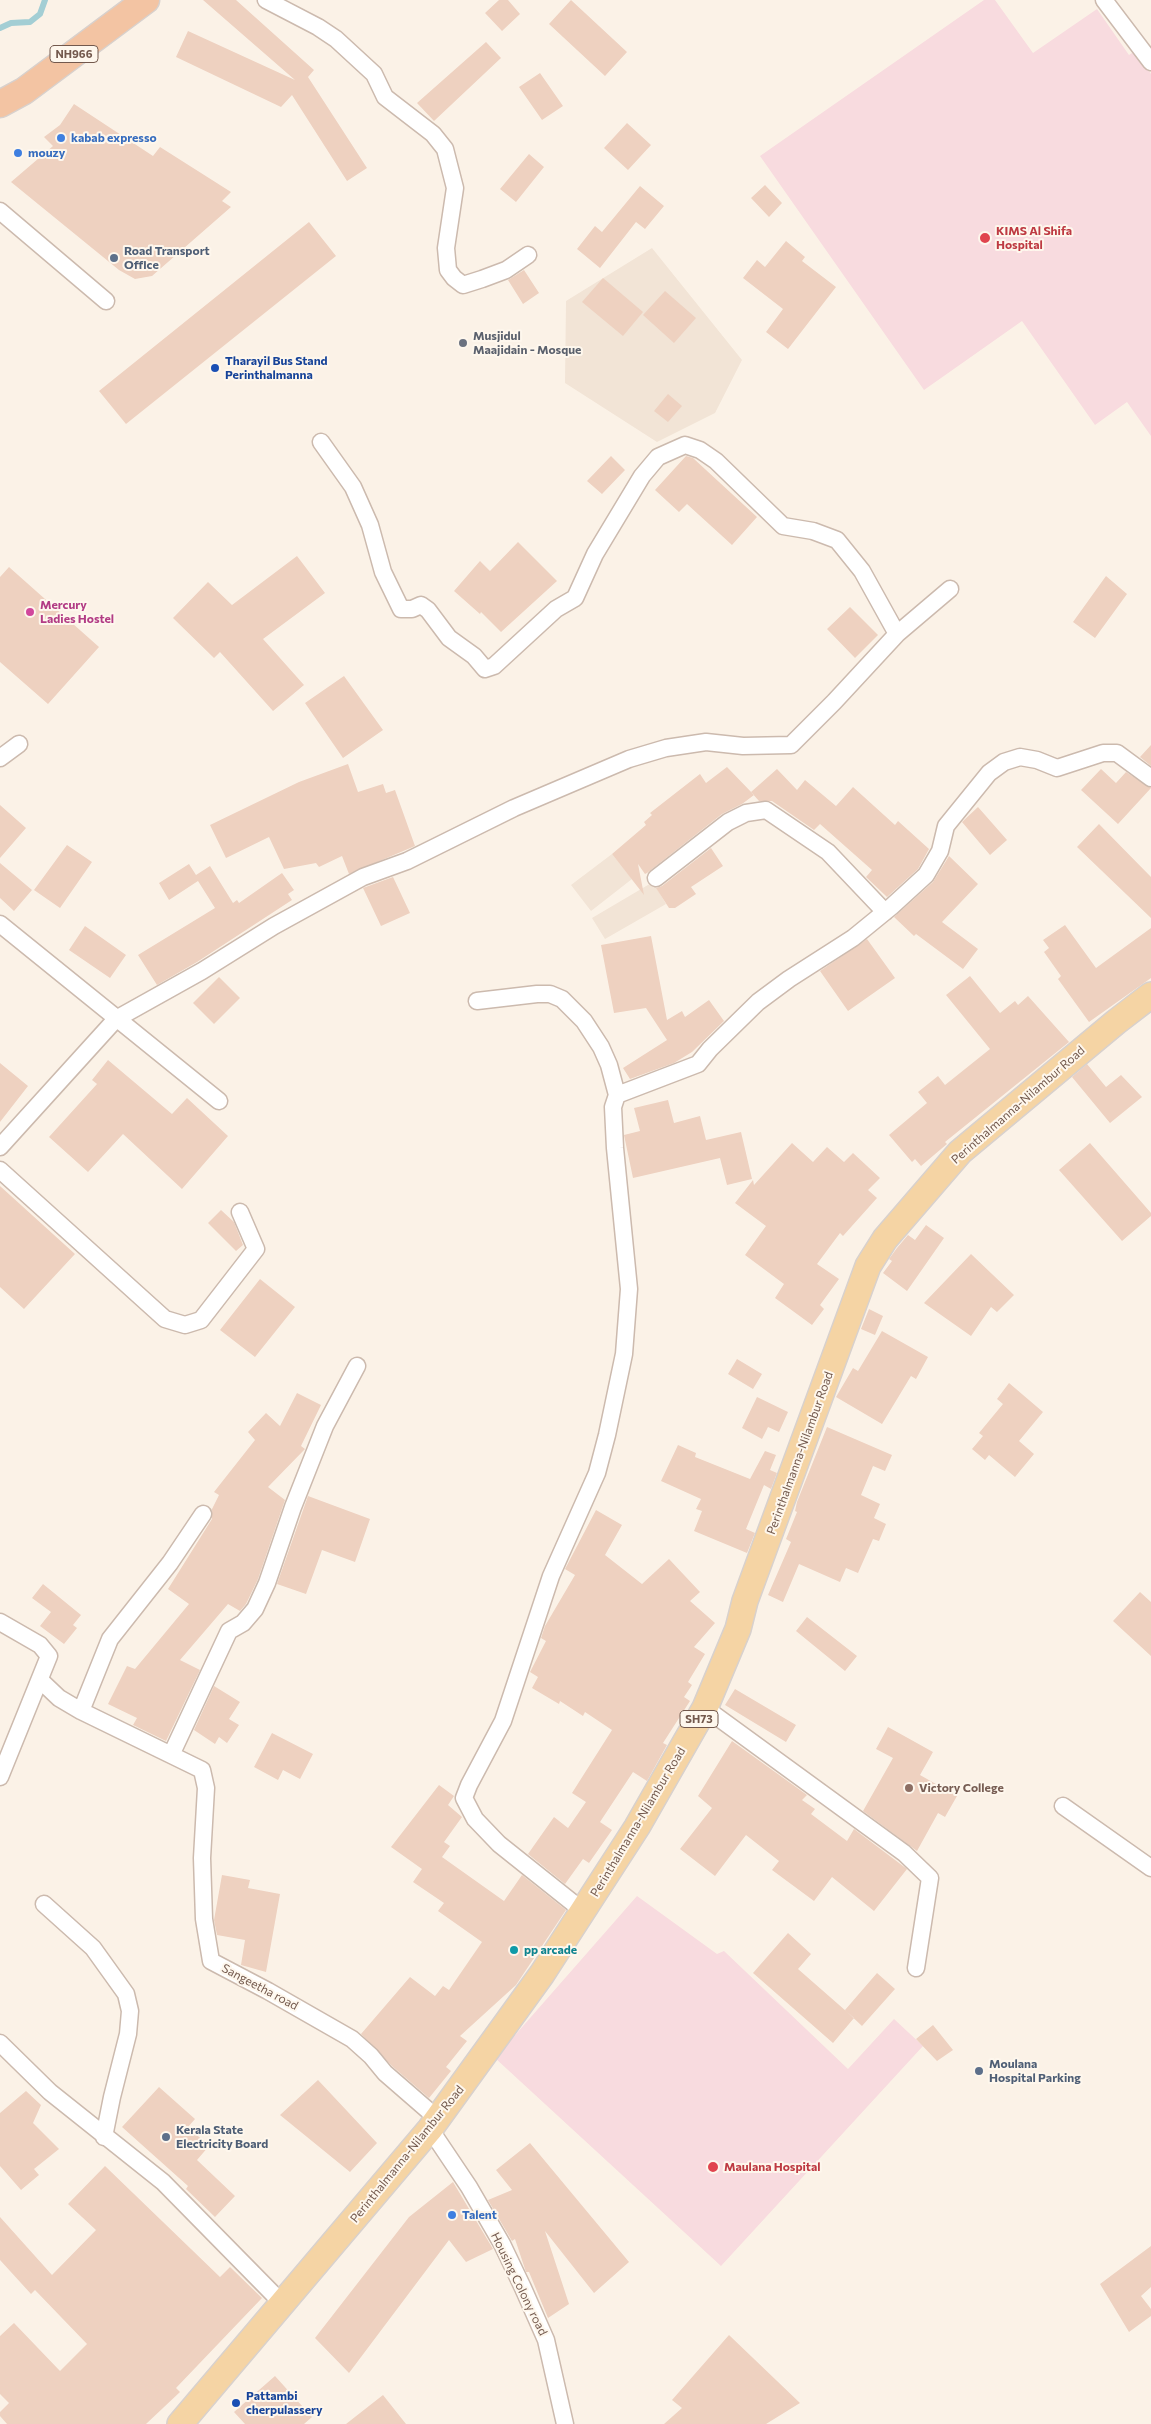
<!DOCTYPE html>
<style>
body{margin:0}
canvas{display:block;background:#fbf2e7}
</style>
<canvas width="1151" height="2424"></canvas>
<script>
const ctx = document.querySelector('canvas').getContext('2d');
ctx.lineJoin = 'round';
function fill(path, color) { ctx.fillStyle = color; ctx.fill(path, 'evenodd'); }
const poly = rows => new Path2D(rows.map(r => 'M' + r).join(''));
function strokePath(path, color, width, dash) { ctx.strokeStyle = color; ctx.lineWidth = width; ctx.lineCap = dash ? 'butt' : 'round'; ctx.setLineDash(dash || []); ctx.stroke(path); }
function label(font, color, halo, rows, align = 'center') {
  ctx.font = font + ' Commissioner,sans-serif'; ctx.lineWidth = 4; ctx.setLineDash([]); ctx.textBaseline = 'middle'; ctx.strokeStyle = halo; ctx.fillStyle = color; for (const [text, x, y, turn = 0] of rows) {
    ctx.save(); ctx.translate(x, y); ctx.rotate((+turn || 0) * Math.PI / 180); ctx.textAlign = isNaN(turn) ? turn : align; if (halo) ctx.strokeText(text, 0, 0); ctx.fillText(text, 0, 0); ctx.restore();
  }
}
const residential = poly([
 [652,248,742,360,715,413,657,442,565,383,566,301],
 [612,854,632,879,591,911,571,885],
 [653,882,666,904,605,939,592,918]
]);
const medical = poly([
 [984,0,995,0,1033,53,1097,9,1129,55,1135,51,1151,74,1151,436,1127,402,1095,425,1022,321,924,390,760,156],
 [637,1896,717,1954,724,1951,848,2069,894,2019,923,2046,721,2266,495,2058]
]);
const stream = poly([
 [0,28,11,23,30,22,40,14,45,0]
]);
const building = poly([
 [203,0,236,0,314,70,308,77,367,168,347,181,292,95,281,107,176,57,188,31,295,80],
 [499,0,508,0,520,14,502,31,485,13],
 [571,0,627,52,605,76,549,24],
 [486,42,501,58,434,121,417,103],
 [540,73,563,106,542,120,519,87],
 [74,104,153,156,160,147,231,192,222,201,231,207,152,276,135,279,119,270,11,182,53,146,44,137,60,125],
 [627,123,651,145,628,170,604,148],
 [529,154,544,167,516,202,500,189],
 [765,185,782,203,769,217,751,198],
 [640,186,664,206,645,229,636,222,600,268,577,249,595,226,602,232],
 [309,222,336,256,126,424,99,391],
 [786,241,805,257,802,261,836,287,788,349,766,332,783,309,743,278,757,260,765,267],
 [524,270,539,293,523,304,508,280],
 [603,278,643,312,623,336,582,302],
 [665,291,696,318,674,343,643,315],
 [668,394,682,406,668,422,654,411],
 [611,456,625,470,602,494,587,481],
 [686,456,693,458,757,517,732,545,687,504,679,512,655,490],
 [518,542,557,581,501,632,481,612,480,614,454,591,480,561,490,571],
 [297,556,325,593,263,639,304,685,273,711,220,652,214,658,173,618,208,582,232,605],
 [9,567,99,647,48,704,0,662,0,577],
 [1106,576,1127,594,1095,638,1073,622],
 [850,607,878,635,855,658,827,629],
 [344,676,383,730,343,758,305,703],
 [1151,745,1151,766,1140,757],
 [348,764,358,792,383,784,386,793,395,790,415,846,349,874,342,856,319,867,316,863,284,869,269,837,226,858,210,825,299,782],
 [727,767,754,795,742,804,722,814,647,873,645,874,638,864,644,895,612,854,646,825,644,822,652,815,650,813,700,774,706,783],
 [777,769,797,790,805,780,836,806,853,787,895,825,898,821,929,849,918,869,887,897,866,877,872,870,820,824,814,830,772,801,759,801,751,792],
 [1101,769,1116,783,1126,772,1151,788,1118,824,1081,790],
 [0,805,26,828,0,858],
 [978,807,1007,840,990,855,962,822],
 [1099,824,1151,877,1151,918,1077,847],
 [67,845,92,862,60,908,34,890],
 [711,848,723,866,691,887,696,894,675,908,669,908,656,888,662,886],
 [949,856,978,884,942,922,978,949,963,969,916,934,914,936,894,917,933,882],
 [0,863,32,890,14,911,0,898],
 [189,864,196,875,210,866,233,903,237,900,239,903,282,873,294,890,288,894,292,900,197,962,157,985,138,955,215,908,198,881,169,900,159,883],
 [393,877,410,913,381,926,363,888],
 [1065,925,1096,968,1151,928,1151,978,1089,1022,1058,979,1061,976,1044,952,1049,948,1043,940],
 [85,926,126,955,110,978,69,950],
 [651,936,667,1020,682,1011,685,1017,709,1000,724,1021,692,1052,674,1063,630,1079,623,1068,667,1040,646,1008,614,1013,601,945],
 [867,939,895,978,848,1011,820,971],
 [970,976,1000,1013,1015,1001,1018,1005,1028,996,1069,1042,945,1142,947,1144,921,1166,915,1159,912,1162,889,1135,927,1103,918,1092,938,1076,945,1085,990,1049,946,995],
 [219,977,240,998,214,1024,193,1003],
 [108,1060,172,1114,187,1098,228,1136,182,1189,123,1134,88,1172,49,1137,97,1084,92,1080],
 [0,1063,28,1086,0,1122],
 [1087,1064,1106,1087,1121,1075,1142,1097,1110,1123,1072,1077],
 [668,1100,674,1123,700,1116,706,1140,741,1132,752,1179,727,1185,720,1158,633,1178,624,1135,640,1131,634,1108],
 [792,1143,813,1162,827,1147,844,1162,853,1153,880,1178,868,1190,877,1198,843,1236,840,1233,817,1264,839,1279,820,1305,824,1309,812,1325,775,1298,784,1284,745,1255,766,1226,735,1203,753,1180,754,1185],
 [1090,1143,1151,1213,1151,1216,1122,1241,1059,1170],
 [0,1186,75,1254,24,1309,0,1287],
 [221,1210,234,1222,243,1245,236,1251,208,1223],
 [926,1225,944,1238,907,1291,883,1273,892,1261,889,1259,897,1248,908,1235,915,1240],
 [971,1254,1014,1295,997,1312,991,1307,971,1336,924,1303],
 [260,1279,295,1307,255,1357,220,1330],
 [869,1309,883,1316,875,1335,861,1329],
 [882,1331,928,1357,916,1379,911,1376,882,1424,836,1397,853,1368,858,1371],
 [737,1359,762,1374,753,1389,728,1374],
 [1009,1383,1043,1412,1019,1441,1034,1454,1015,1477,989,1455,985,1460,972,1449,983,1436,979,1433,1003,1404,997,1399],
 [297,1393,321,1405,301,1446,305,1449,268,1487,285,1500,258,1579,246,1604,240,1611,228,1604,180,1660,200,1670,166,1741,133,1725,137,1718,108,1704,127,1666,135,1669,189,1604,168,1589,212,1519,212,1509,219,1495,214,1492,255,1440,248,1432,266,1413,280,1426],
 [757,1397,788,1412,779,1432,768,1427,762,1439,742,1428],
 [827,1427,892,1455,885,1471,873,1466,861,1495,880,1504,874,1518,886,1524,879,1541,873,1539,858,1573,846,1568,840,1582,799,1564,783,1602,768,1595,791,1542,786,1539,797,1512,795,1511,797,1502],
 [678,1445,696,1453,695,1457,750,1479,765,1451,776,1455,770,1470,777,1473,771,1489,764,1485,746,1529,755,1533,747,1553,694,1531,702,1511,696,1509,701,1499,661,1481],
 [308,1496,370,1519,355,1562,322,1550,306,1594,277,1584],
 [596,1510,622,1525,605,1555,642,1584,669,1559,700,1592,690,1601,715,1623,694,1647,705,1654,688,1682,692,1685,684,1697,690,1701,663,1743,667,1745,647,1781,633,1772,600,1822,612,1830,589,1863,583,1859,565,1884,528,1854,554,1817,568,1828,586,1802,572,1793,612,1730,585,1712,583,1716,560,1701,559,1704,532,1688,538,1677,530,1672,546,1641,541,1638,545,1626,575,1575,565,1569],
 [43,1584,81,1615,73,1625,77,1628,64,1644,40,1626,51,1612,32,1598],
 [1140,1592,1151,1602,1151,1656,1113,1621],
 [807,1617,857,1656,845,1671,796,1631],
 [214,1686,240,1702,229,1719,239,1725,227,1743,219,1737,215,1744,194,1730],
 [735,1689,796,1725,786,1742,725,1705],
 [888,1727,933,1752,920,1775,957,1796,945,1817,938,1813,917,1851,863,1811,893,1758,876,1749],
 [272,1733,313,1754,300,1779,283,1770,278,1780,254,1767],
 [732,1741,807,1795,802,1800,815,1809,811,1814,847,1841,854,1829,907,1869,874,1911,832,1877,814,1901,772,1870,779,1861,746,1835,715,1876,680,1849,712,1808,698,1796],
 [439,1785,454,1796,448,1805,462,1817,444,1842,450,1846,442,1857,504,1901,522,1875,566,1910,516,1985,460,2036,467,2041,446,2067,451,2071,429,2098,392,2066,361,2034,410,1977,435,1996,443,1986,449,1990,482,1942,438,1911,444,1903,413,1882,422,1869,391,1847],
 [222,1875,250,1880,248,1888,280,1894,266,1972,241,1965,245,1940,217,1935,214,1920],
 [788,1933,811,1954,798,1969,854,2018,833,2043,753,1973],
 [877,1973,895,1989,862,2026,845,2010],
 [933,2025,953,2050,937,2061,916,2039],
 [318,2080,377,2143,350,2172,280,2115],
 [159,2087,195,2119,188,2127,209,2146,197,2160,235,2196,215,2217,186,2189,188,2186,122,2127],
 [26,2091,41,2105,33,2123,59,2149,34,2169,39,2175,21,2190,0,2166,0,2113],
 [530,2143,629,2262,594,2293,545,2231,569,2304,548,2318,529,2272,526,2272,515,2239,512,2241,488,2200,512,2190,496,2170],
 [105,2166,220,2277,230,2267,262,2298,176,2388,180,2392,146,2424,7,2424,0,2416,0,2412,9,2403,0,2394,0,2336,14,2323,60,2371,87,2344,35,2290,31,2294,0,2260,0,2217,52,2275,96,2230,68,2204],
 [453,2182,493,2249,466,2262,449,2240,349,2373,315,2338,409,2217],
 [1151,2246,1151,2287,1141,2296,1151,2309,1151,2316,1129,2332,1100,2284],
 [729,2335,800,2403,766,2424,664,2424,682,2408,672,2400],
 [275,2376,312,2417,304,2424,245,2424,234,2412],
 [383,2395,406,2424,346,2424]
]);
const minor = poly([
 [266,0,318,27,336,39,374,74,385,97,433,134,445,149,455,188,446,248,448,270,454,278,463,285,482,279,506,270,528,255],
 [1104,0,1151,62],
 [0,211,106,301],
 [897,634,950,589],
 [0,758,19,744],
 [656,878,728,822,746,813,766,810,828,852,885,912],
 [0,924,219,1101],
 [477,1001,537,994,550,994,562,999,584,1021,601,1047,609,1065,617,1095],
 [0,1147,116,1019,202,971,274,926,363,877,407,861,514,808,629,759,666,748,706,742,743,746,791,745,834,702,897,634,862,571,837,540,813,531,783,526,716,461,700,450,685,445,658,457,642,476,595,554,575,598,556,609,494,666,485,669,474,656,449,638,428,610,421,605,412,609,401,609,383,572,370,525,353,487,321,442],
 [0,1170,165,1319,185,1325,201,1320,256,1249,240,1212],
 [0,1622,40,1645,49,1656,0,1777],
 [40,1680,59,1698,81,1711,202,1770,206,1788,202,1858,204,1919,211,1961,268,1991,352,2039,371,2056,385,2073,438,2119],
 [705,1708,904,1853,930,1878,916,1968],
 [81,1711,110,1639,170,1563,203,1514],
 [172,1753,229,1631,243,1623,255,1609,267,1583,293,1507,325,1426,357,1366],
 [1063,1806,1151,1868],
 [44,1904,93,1948,126,1994,130,2011,128,2034,112,2097,104,2137],
 [583,1911,499,1844,475,1819,464,1798,469,1785,503,1721,551,1576,597,1473,607,1435,624,1354,629,1289,615,1148,613,1107,617,1095,698,1064,710,1049,758,1002,789,979,853,938,891,907,926,875,940,851,946,826,989,773,1004,762,1020,757,1037,760,1057,768,1103,753,1117,753,1151,778],
 [0,2043,50,2092,163,2182,283,2304],
 [430,2129,469,2187,502,2244,523,2288,546,2340,565,2424]
]);
const primary = poly([
 [180,2424,430,2129,542,1974,637,1827,705,1708,738,1629,745,1601,868,1266,885,1239,960,1152,1116,1022,1151,995]
]);
const trunk = poly([
 [0,104,24,91,146,0]
]);
const markers = [
 [61,138,5,"#3f7fe0"],
 [18,153,5,"#3f7fe0"],
 [985,238,6,"#e0444e"],
 [114,258,5,"#5c6f8a"],
 [463,343,5,"#6b7280"],
 [215,368,5,"#1a4fb4"],
 [30,612,5,"#d1479c"],
 [909,1788,5,"#8d6e63"],
 [514,1950,5,"#0f9aa8"],
 [979,2071,5,"#5c6f8a"],
 [166,2137,5,"#5c6f8a"],
 [713,2167,6,"#e0444e"],
 [452,2215,5,"#3f7fe0"],
 [236,2403,5,"#1a4fb4"]
];
const shields = [
 [74,54,48],
 [699,1719,38]
];
const shieldNames = [
 ["NH966",74,54],
 ["SH73",699,1719]
];
const shopNames = [
 ["kabab expresso",71,138],
 ["mouzy",28,153],
 ["Talent",462,2215]
];
const healthNames = [
 ["KIMS Al Shifa",996,231],
 ["Hospital",996,245],
 ["Maulana Hospital",724,2167]
];
const serviceNames = [
 ["Road Transport",124,251],
 ["Office",124,265],
 ["Moulana",989,2064],
 ["Hospital Parking",989,2078],
 ["Kerala State",176,2130],
 ["Electricity Board",176,2144]
];
const worshipNames = [
 ["Musjidul",473,336],
 ["Maajidain - Mosque",473,350]
];
const transitNames = [
 ["Tharayil Bus Stand",225,361],
 ["Perinthalmanna",225,375],
 ["Pattambi",246,2396],
 ["cherpulassery",246,2410]
];
const hotelNames = [
 ["Mercury",40,605],
 ["Ladies Hostel",40,619]
];
const streetNames = [
 ["Perinthalmanna-Nilambur Road",1018,1105,-41],
 ["Perinthalmanna-Nilambur Road",800,1453,-70],
 ["Perinthalmanna-Nilambur Road",638,1822,-59],
 ["Sangeetha road",260,1987,28],
 ["Perinthalmanna-Nilambur Road",407,2154,-51],
 ["Housing Colony road",519,2284,64]
];
const educationNames = [
 ["Victory College",919,1788]
];
const cultureNames = [
 ["pp arcade",524,1950]
];
fill(residential, '#f2e4d6');
fill(medical, '#f8dbdf');
strokePath(stream, '#a3ced4', 6);
fill(building, '#eed1c0');
strokePath(minor, '#ccbaae', 19);
strokePath(primary, '#d8d1cd', 28);
strokePath(trunk, '#d8d1cd', 29);
strokePath(minor, '#fff', 16);
strokePath(primary, '#f5d4a4', 25);
strokePath(trunk, '#f3c4a3', 26);
for (const [x, y, r, color] of markers) { const dot = new Path2D(); dot.arc(x, y, r, 0, 2 * Math.PI); ctx.fillStyle = color; ctx.fill(dot); strokePath(dot, '#fef7ed', 2); }
for (const [x, y, w] of shields) { const box = new Path2D(); box.roundRect(x - w / 2, y - 8.5, w, 17, 4); ctx.fillStyle = '#fef7ed'; ctx.fill(box); strokePath(box, '#73594d', 1); }
label('bold 11px', '#73594d', null, shieldNames);
label('bold 12px', '#366cbe', '#fef7ed', shopNames, 'left');
label('bold 12px', '#be3a42', '#fef7ed', healthNames, 'left');
label('bold 12px', '#4e5e75', '#fef7ed', serviceNames, 'left');
label('bold 12px', '#5b616d', '#fef7ed', worshipNames, 'left');
label('bold 12px', '#164399', '#fef7ed', transitNames, 'left');
label('bold 12px', '#b23c85', '#fef7ed', hotelNames, 'left');
label('12px', '#73594d', '#fef7ed', streetNames);
label('bold 12px', '#785e54', '#fef7ed', educationNames, 'left');
label('bold 12px', '#0d838f', '#fef7ed', cultureNames, 'left');
</script>
